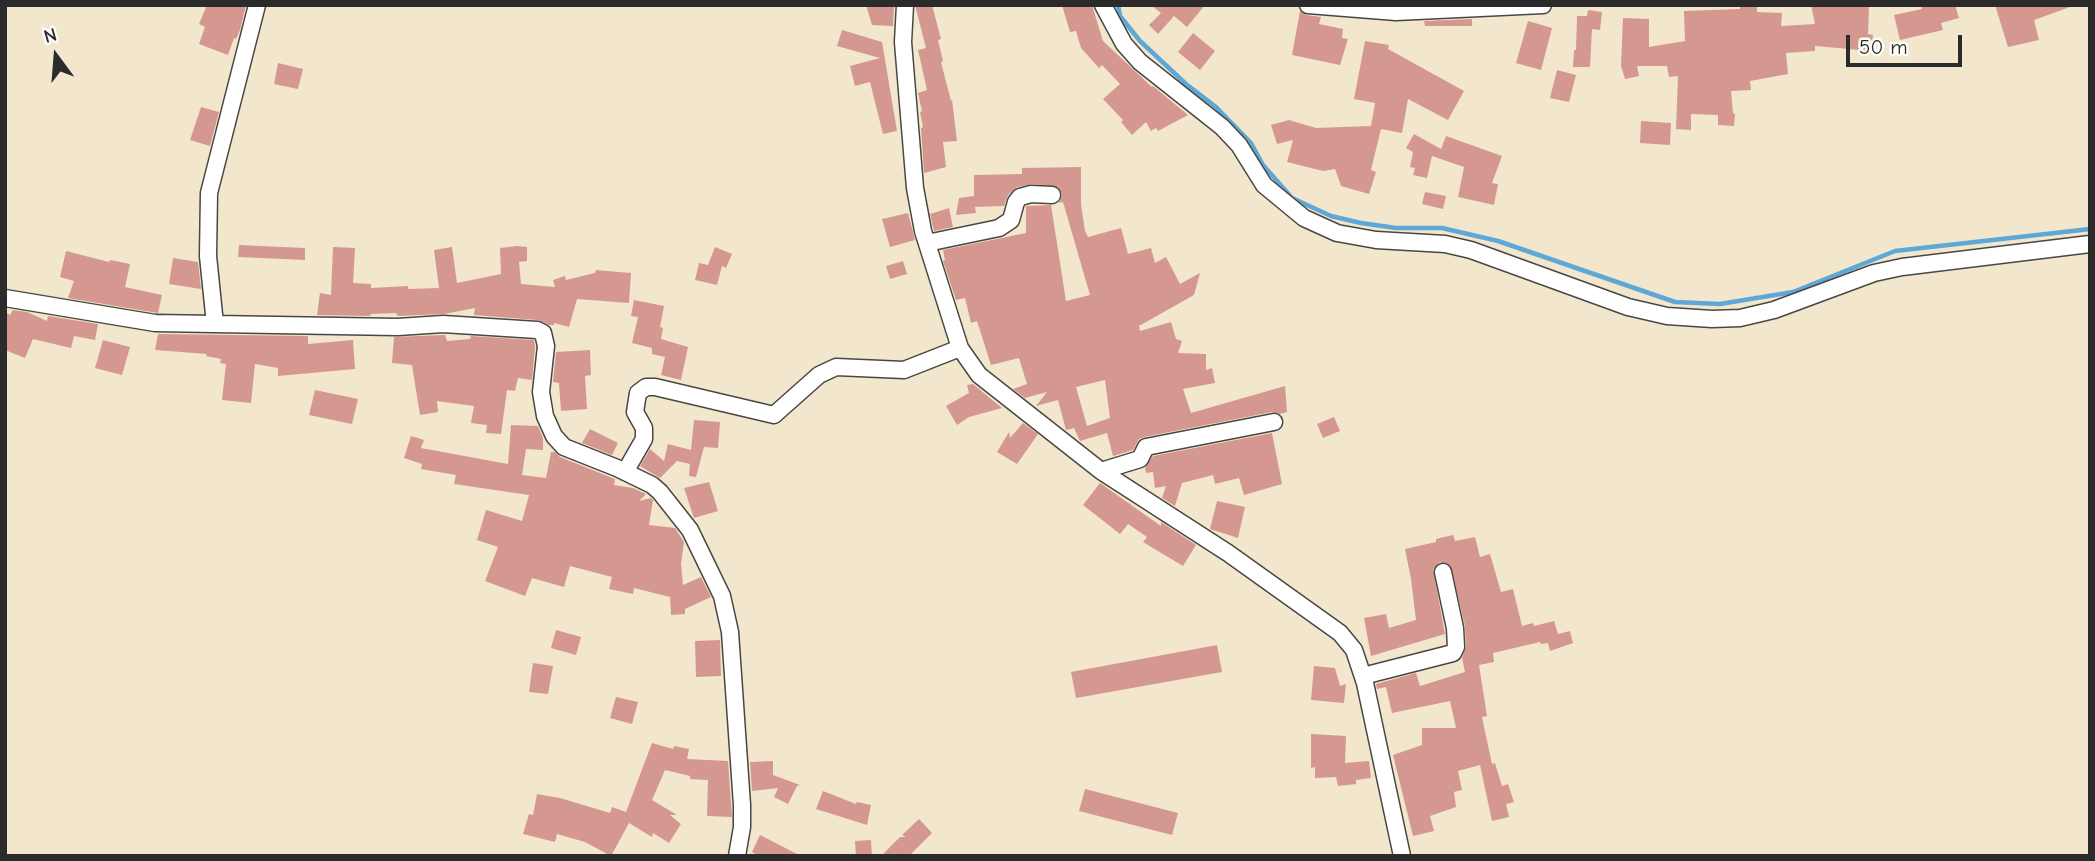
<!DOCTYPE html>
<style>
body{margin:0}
#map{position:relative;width:2095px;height:861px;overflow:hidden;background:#f2e7cd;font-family:"Comic Neue",sans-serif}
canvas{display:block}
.frame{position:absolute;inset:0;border:7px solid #2b2b2b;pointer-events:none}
.north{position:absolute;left:21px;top:21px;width:70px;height:70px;-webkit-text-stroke:5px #fdfcf7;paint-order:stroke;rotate:344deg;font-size:19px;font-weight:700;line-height:28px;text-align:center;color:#2b2b2b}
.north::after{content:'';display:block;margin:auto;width:24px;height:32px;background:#2b2b2b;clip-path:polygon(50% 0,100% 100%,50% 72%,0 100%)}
.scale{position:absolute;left:1846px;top:35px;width:116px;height:32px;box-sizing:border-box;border:4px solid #2b2b2b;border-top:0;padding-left:9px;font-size:21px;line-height:24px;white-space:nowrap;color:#2b2b2b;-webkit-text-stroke:5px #fdfcf7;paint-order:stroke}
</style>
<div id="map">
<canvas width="2095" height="861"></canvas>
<div class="frame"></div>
<div class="north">N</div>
<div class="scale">50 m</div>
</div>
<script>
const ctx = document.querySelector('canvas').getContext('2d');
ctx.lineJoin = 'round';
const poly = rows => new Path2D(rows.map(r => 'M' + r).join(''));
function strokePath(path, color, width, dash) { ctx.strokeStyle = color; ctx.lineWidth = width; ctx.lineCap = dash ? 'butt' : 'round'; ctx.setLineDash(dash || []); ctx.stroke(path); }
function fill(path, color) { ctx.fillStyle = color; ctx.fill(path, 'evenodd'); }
const stream = poly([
 [1118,5,1120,16,1140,41,1186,84,1216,107,1251,143,1263,165,1292,198,1331,216,1361,223,1396,228,1442,228,1498,241,1675,302,1720,304,1793,292,1895,251,2090,229]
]);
const building = poly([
 [207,5,246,5,240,30,236,39,234,38,228,55,199,44,205,27,199,24],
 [866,5,894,5,893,26,872,25],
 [915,5,932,5,941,39,938,40,943,61,941,62,951,101,952,100,957,141,943,142,946,167,924,173,921,128,923,127,920,112,922,111,918,93,927,90,918,50,926,48],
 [1062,5,1092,5,1103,41,1152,87,1153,86,1188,115,1158,131,1156,128,1151,131,1146,122,1132,135,1121,122,1123,120,1103,99,1120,84,1102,65,1099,68,1081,48,1076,31,1070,32],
 [1151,5,1205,5,1187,27,1174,16,1158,34,1149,25,1161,13],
 [1740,5,1757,5,1757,12,1782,13,1781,26,1815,24,1811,5,1869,6,1868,34,1873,35,1871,51,1815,46,1815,51,1786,53,1788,74,1750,81,1751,90,1731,91,1733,113,1735,114,1734,126,1718,125,1718,115,1691,114,1691,130,1676,129,1678,76,1669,77,1667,66,1637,66,1639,76,1625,79,1621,66,1623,18,1649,19,1649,47,1685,41,1684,11,1740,9],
 [1921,5,1955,5,1959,18,1941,23,1943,30,1900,40,1894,15,1922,9],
 [1995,5,2070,5,2070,7,2034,20,2039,40,2008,47],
 [1588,10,1602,12,1600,30,1592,29,1590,67,1573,67,1574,50,1576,50,1577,16,1587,16],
 [1300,11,1306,15,1321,17,1319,24,1343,29,1342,38,1348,39,1340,65,1292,55],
 [1472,19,1472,26,1425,26,1424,21],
 [1528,21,1552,28,1541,70,1516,63],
 [842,30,882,42,897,131,883,134,870,82,855,86,850,66,880,58,837,46],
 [1193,33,1215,51,1200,70,1178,52],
 [1365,41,1389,45,1388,49,1464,91,1448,120,1408,99,1402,133,1381,129,1371,170,1376,172,1369,194,1341,186,1335,169,1323,171,1287,162,1293,140,1277,144,1271,125,1289,120,1316,128,1371,126,1375,103,1354,99],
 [278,63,303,69,298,89,274,84],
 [1557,70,1576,75,1569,102,1550,98],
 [201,107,219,112,210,146,190,140],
 [1641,121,1671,123,1670,145,1640,143],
 [1414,134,1441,149,1446,136,1502,156,1492,183,1498,184,1494,205,1458,197,1464,167,1432,156,1427,178,1413,175,1415,168,1410,167,1413,152,1406,148],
 [1081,167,1081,204,1085,231,1088,237,1121,228,1128,254,1151,248,1155,263,1166,257,1180,284,1200,273,1194,295,1139,326,1140,331,1171,322,1176,339,1182,341,1178,353,1206,354,1206,370,1212,368,1215,383,1183,389,1191,413,1285,386,1287,412,1280,414,1272,412,1144,437,1139,439,1133,450,1113,456,1107,433,1080,441,1074,428,1066,430,1058,400,1036,406,1047,392,1025,398,1013,389,1027,384,1019,358,991,365,977,321,971,323,965,298,956,300,943,261,945,260,943,250,1026,233,1026,206,1051,205,1066,301,1090,295,1063,202,1059,203,1062,195,1058,187,1032,184,1017,187,1008,195,1004,206,975,207,976,213,956,215,959,198,974,196,974,175,1022,174,1022,168],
 [1105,380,1110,418,1087,426,1076,387],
 [1425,192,1446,196,1443,209,1422,204],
 [949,208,953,227,934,231,930,214],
 [908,213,915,240,890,247,882,219],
 [239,245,305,248,305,260,238,257],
 [517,246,527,247,527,261,519,262,521,284,555,287,553,280,565,276,566,280,595,273,596,270,631,273,629,303,577,299,569,327,554,323,554,325,549,325,538,320,474,315,475,308,444,314,398,316,396,313,371,314,370,316,317,315,320,293,331,295,333,247,355,248,353,283,371,284,371,288,408,286,408,289,439,288,434,250,452,247,457,283,501,274,500,248],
 [715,247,732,254,726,268,722,266,717,285,695,280,699,263,708,265],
 [66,251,109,262,110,260,130,264,125,287,162,295,158,313,68,298,74,281,60,277],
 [173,258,198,262,201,289,169,284],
 [903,261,907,274,890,279,886,266],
 [634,300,664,306,660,327,663,328,661,339,688,347,681,380,661,375,665,357,652,354,652,348,632,343,638,317,631,316],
 [13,310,27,312,47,321,48,316,98,324,95,340,74,336,71,348,33,339,25,358,5,350,5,312,10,315],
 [158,334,308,336,308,344,353,340,355,369,278,376,278,368,255,364,251,403,222,400,226,364,220,363,221,359,206,356,207,354,155,350],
 [443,335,445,335,447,341,470,339,471,336,534,340,535,347,532,380,518,378,515,391,507,390,501,434,486,433,487,425,471,423,474,406,437,401,438,412,420,415,412,365,392,363,394,337],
 [103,340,130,347,122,375,95,368],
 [590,350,591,375,585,376,587,409,561,411,559,383,553,382,556,352],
 [973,384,1002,408,969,417,957,425,946,406,969,393,967,385],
 [315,390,358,399,352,424,309,415],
 [1334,417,1340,431,1323,438,1317,424],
 [694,420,720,422,718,448,704,447,696,477,689,476,690,464,677,461,660,478,640,466,650,449,664,461,668,444,691,450],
 [1023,423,1038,434,1017,464,997,452,1009,432,1010,438],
 [511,425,538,426,543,438,543,450,526,449,522,475,546,478,551,452,555,452,560,457,615,479,614,485,633,488,646,494,639,501,651,498,653,500,649,525,675,528,684,542,681,564,683,585,701,577,711,597,685,609,685,614,671,615,670,597,634,588,633,594,609,589,612,577,570,566,564,587,532,578,525,596,485,581,498,547,477,540,486,510,522,521,529,495,454,484,456,475,421,469,422,464,404,458,411,436,424,440,421,448,508,464],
 [590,429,618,443,612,455,582,443],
 [1272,433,1282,484,1244,495,1239,478,1215,484,1213,475,1182,483,1175,506,1162,498,1166,486,1155,488,1153,472,1146,473,1145,468,1153,456],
 [709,482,718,511,694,518,684,488],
 [1100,483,1161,526,1161,522,1196,545,1183,566,1143,542,1147,537,1128,524,1120,534,1083,505],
 [1217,501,1245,507,1238,538,1210,529],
 [1453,535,1455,541,1475,537,1480,557,1490,554,1501,592,1513,589,1522,626,1533,623,1534,626,1554,621,1558,634,1570,631,1573,643,1550,651,1548,643,1541,644,1540,642,1493,653,1494,662,1479,665,1487,716,1482,717,1492,764,1495,763,1502,786,1508,784,1514,802,1506,804,1509,817,1492,821,1480,765,1458,771,1462,790,1454,792,1456,807,1430,816,1434,831,1413,836,1393,755,1422,745,1422,728,1456,728,1450,701,1392,713,1386,687,1377,689,1376,684,1416,673,1420,686,1465,672,1462,658,1466,647,1465,626,1451,566,1440,562,1433,569,1445,634,1371,656,1364,618,1386,614,1389,628,1416,620,1411,579,1405,549,1436,542,1436,539],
 [556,630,581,637,576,655,551,648],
 [720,640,721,676,696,677,695,641],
 [1217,645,1222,672,1076,698,1071,672],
 [533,663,553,666,548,694,529,692],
 [1314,666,1335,668,1340,686,1346,684,1344,703,1311,700],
 [616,697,638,702,632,724,610,718],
 [1311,734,1346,736,1345,763,1369,761,1371,778,1356,780,1356,784,1338,786,1336,777,1315,778,1315,767,1311,768],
 [652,743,673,749,674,746,689,749,687,759,728,761,732,817,707,816,708,780,690,779,690,776,665,770,652,800,677,815,670,815,681,824,669,843,653,833,652,837,629,823,611,856,585,842,557,834,555,842,523,834,529,814,533,815,537,794,560,798,610,813,612,807,626,812],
 [773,761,773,775,800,785,797,786,788,804,774,797,778,788,752,791,750,762],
 [1085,789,1178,813,1172,835,1079,811],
 [823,791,856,804,857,802,871,805,867,825,816,809],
 [919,819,932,833,909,856,881,856,900,837,906,837,902,835],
 [760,835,801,856,760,856,752,852],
 [871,840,872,856,856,856,855,841]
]);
const minor = poly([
 [257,5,209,193,208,256,215,324,398,327,443,324,537,330,543,333,546,346,541,392,545,416,554,436,564,447,617,468,652,485,660,492,690,530,722,596,730,632,742,805,742,827,737,856],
 [905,5,903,42,915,188,923,231,960,348,979,375,1101,471,1228,553,1340,633,1354,650,1365,683,1402,856],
 [1103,5,1124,44,1140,62,1222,127,1239,145,1264,185,1304,218,1337,233,1376,240,1445,244,1471,250,1628,307,1667,316,1712,319,1740,318,1774,310,1874,273,1902,267,2090,244],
 [1308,5,1396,12,1543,5],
 [927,243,999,228,1011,220,1016,202,1020,197,1031,194,1052,195],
 [5,298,155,323,215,324],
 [1101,471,1140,459,1146,447,1274,422],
 [625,472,644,439,644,428,635,412,638,393,646,387,655,387,774,415,819,375,836,367,904,370,960,348],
 [1363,676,1453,653,1456,647,1455,628,1443,572]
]);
strokePath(stream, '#5da8d6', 4.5);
fill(building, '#d49891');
strokePath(minor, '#494743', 19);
strokePath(minor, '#fff', 16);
</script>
